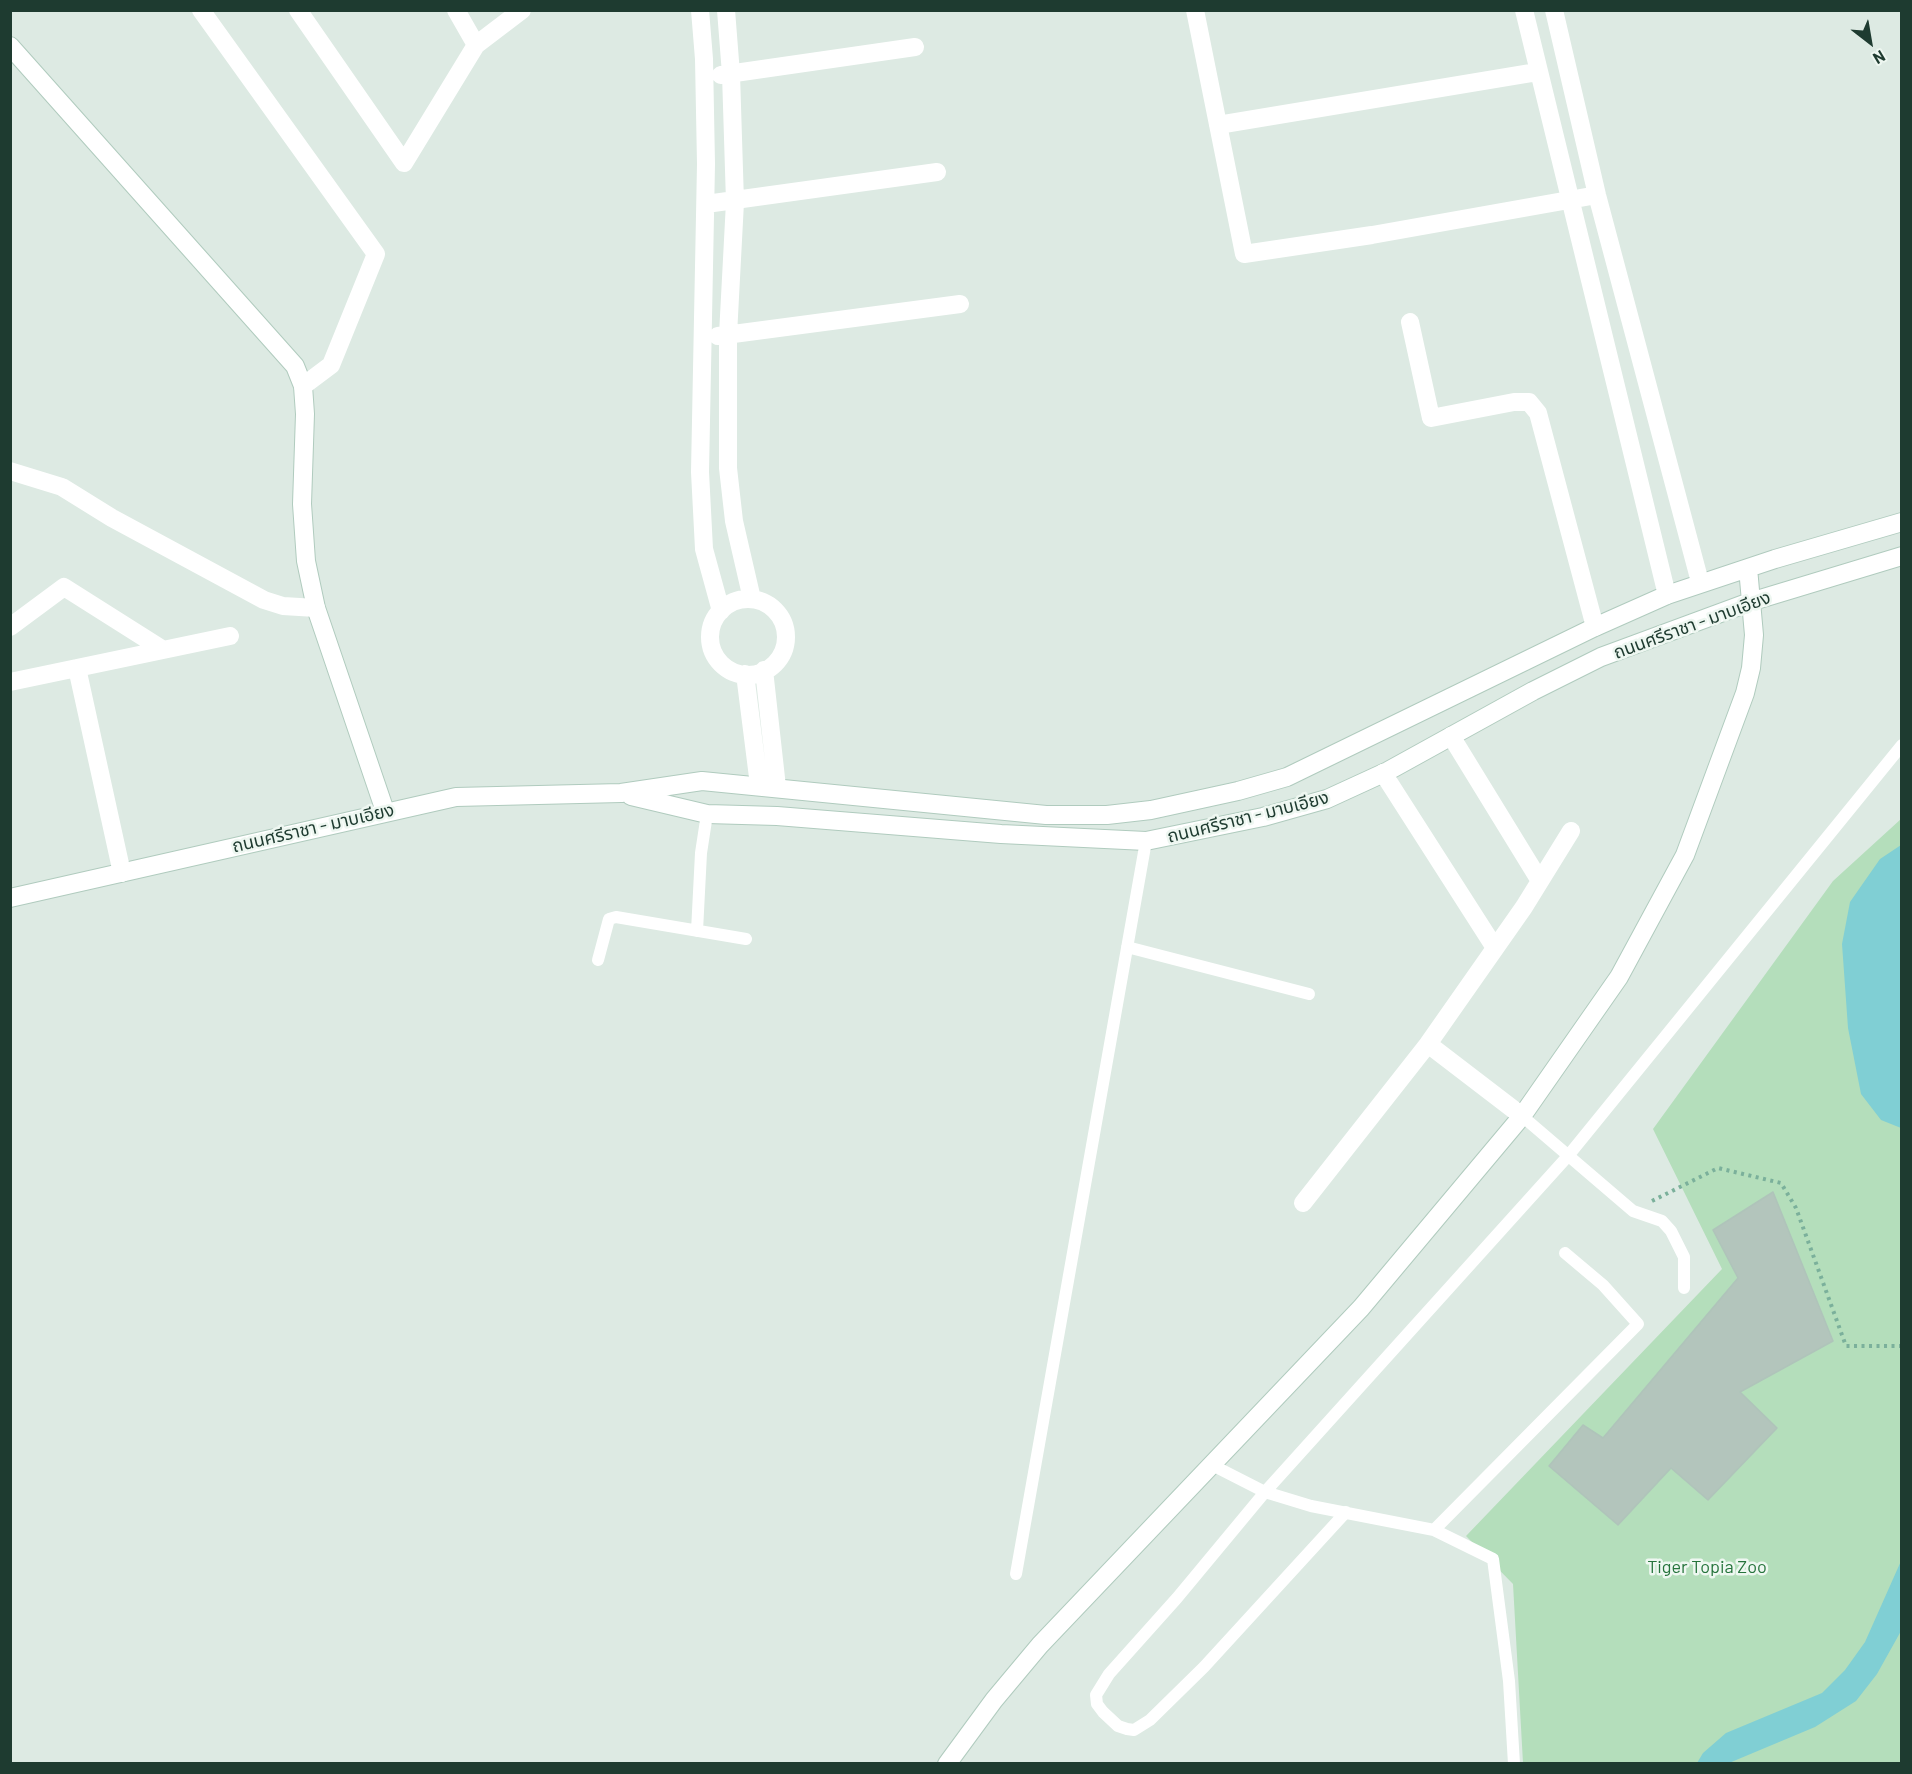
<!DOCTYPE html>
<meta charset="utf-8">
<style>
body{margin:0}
#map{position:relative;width:1912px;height:1774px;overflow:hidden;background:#ddeae3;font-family:Barlow,sans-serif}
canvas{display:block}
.frame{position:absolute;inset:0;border:12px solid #1e3b30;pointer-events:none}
.north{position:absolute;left:1840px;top:12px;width:60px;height:60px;-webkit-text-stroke:4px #eef7f1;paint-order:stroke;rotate:149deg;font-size:16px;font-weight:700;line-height:24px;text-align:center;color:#1e3b30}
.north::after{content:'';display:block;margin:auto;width:21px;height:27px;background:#1e3b30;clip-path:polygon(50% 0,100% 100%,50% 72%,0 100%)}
</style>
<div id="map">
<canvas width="1912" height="1774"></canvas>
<div class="frame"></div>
<div class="north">N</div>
</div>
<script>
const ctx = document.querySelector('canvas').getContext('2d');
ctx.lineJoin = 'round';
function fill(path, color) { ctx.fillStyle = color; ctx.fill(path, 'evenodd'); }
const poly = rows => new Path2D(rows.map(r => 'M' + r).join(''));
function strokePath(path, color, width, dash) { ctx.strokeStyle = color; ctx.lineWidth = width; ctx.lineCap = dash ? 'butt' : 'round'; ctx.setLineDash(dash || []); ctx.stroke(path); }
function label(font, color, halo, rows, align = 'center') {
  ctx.font = font + ' Barlow,"Noto Sans Thai",sans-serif'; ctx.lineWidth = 5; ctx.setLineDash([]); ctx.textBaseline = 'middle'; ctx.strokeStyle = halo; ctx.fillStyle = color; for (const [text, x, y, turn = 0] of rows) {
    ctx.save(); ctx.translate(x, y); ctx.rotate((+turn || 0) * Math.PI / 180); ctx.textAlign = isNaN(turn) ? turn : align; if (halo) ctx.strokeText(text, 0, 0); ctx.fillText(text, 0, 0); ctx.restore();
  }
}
const green = poly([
 [1901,819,1901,1763,1523,1763,1513,1584,1466,1536,1722,1269,1653,1129,1833,881]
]);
const water = poly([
 [1901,845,1901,1128,1881,1120,1861,1094,1848,1028,1842,944,1850,902,1880,859],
 [1901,1561,1901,1631,1877,1674,1856,1701,1815,1727,1729,1763,1697,1763,1703,1753,1726,1733,1822,1693,1845,1670,1865,1642]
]);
const building = poly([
 [1773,1192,1833,1341,1740,1392,1777,1428,1708,1500,1671,1468,1618,1525,1549,1466,1583,1425,1603,1438,1738,1278,1713,1230,1773,1192]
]);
const path = poly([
 [1652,1201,1718,1168,1781,1183,1796,1208,1846,1346,1902,1346]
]);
const lane = poly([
 [697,931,701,853,707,814],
 [1127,947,1309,994],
 [598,960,609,919,616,917,746,939],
 [1522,1116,1633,1211,1662,1221,1671,1231,1684,1257,1684,1288],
 [1214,1466,1265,1492,1311,1506,1434,1530,1638,1324,1603,1285,1565,1253],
 [1346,1512,1204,1667,1150,1720,1134,1730,1127,1729,1118,1726,1103,1712,1097,1704,1096,1695,1109,1674,1177,1598,1265,1492,1568,1156,1902,745],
 [1434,1530,1493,1559,1509,1681,1514,1764],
 [1016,1574,1146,841]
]);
const street = poly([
 [201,10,376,254,331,365,303,386],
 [298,10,404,163,476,45,522,10],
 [456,10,476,45],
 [700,10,704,59,706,164,700,472,704,549,721,611],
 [726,10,731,74,735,202,728,335,728,468,734,521,752,599],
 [1195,10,1244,254,1372,235,1597,195],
 [1524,10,1667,595],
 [1554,10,1597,195,1700,582],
 [721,75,915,47],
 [1218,125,1537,72],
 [706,204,937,172],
 [1410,322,1431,418,1514,402,1529,402,1538,413,1595,627],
 [718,336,960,304],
 [10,471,62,487,112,518,264,600,283,606,316,608],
 '710 637a38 38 0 1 1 76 0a38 38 0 1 1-76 0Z',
 [10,627,64,587,162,649],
 [77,668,122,873],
 [764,670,777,787],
 [745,674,759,785],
 [10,682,230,636],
 [1451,736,1540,881],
 [1383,773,1495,948],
 [1428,1044,1522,1116],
 [1303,1203,1428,1044,1524,907,1571,831]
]);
const secondary = poly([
 [10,46,295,366,303,386,305,414,302,504,306,561,316,608,385,811],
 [631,796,707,814,777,816,1001,834,1146,841,1263,817,1327,799,1388,771,1533,691,1601,657,1750,602,1902,556],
 [10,898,456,797,621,793,702,781,1046,815,1107,815,1151,810,1238,791,1287,777,1595,627,1667,595,1775,559,1902,522],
 [947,1764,994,1700,1040,1645,1361,1308,1522,1116,1619,977,1685,855,1745,693,1751,668,1754,635,1748,568]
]);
const streetNames = [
 ["ถนนศรีราชา - มาบเอียง",1692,625,-20],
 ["ถนนศรีราชา - มาบเอียง",1248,817,-14],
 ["ถนนศรีราชา - มาบเอียง",313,828,-13]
];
const parkNames = [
 ["Tiger Topia Zoo",1707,1567]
];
fill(green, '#b4debb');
fill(water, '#80cfd4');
fill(building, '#b3c5bc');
strokePath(building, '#afc4ba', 1.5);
strokePath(secondary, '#b0cbbe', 20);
strokePath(path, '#7bb09b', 4, [3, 4.5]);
strokePath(lane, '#fff', 12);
strokePath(street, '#fff', 18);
strokePath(secondary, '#fff', 18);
label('18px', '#1e3b30', '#eef7f1', streetNames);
label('18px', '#26743c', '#eef7f1', parkNames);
</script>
